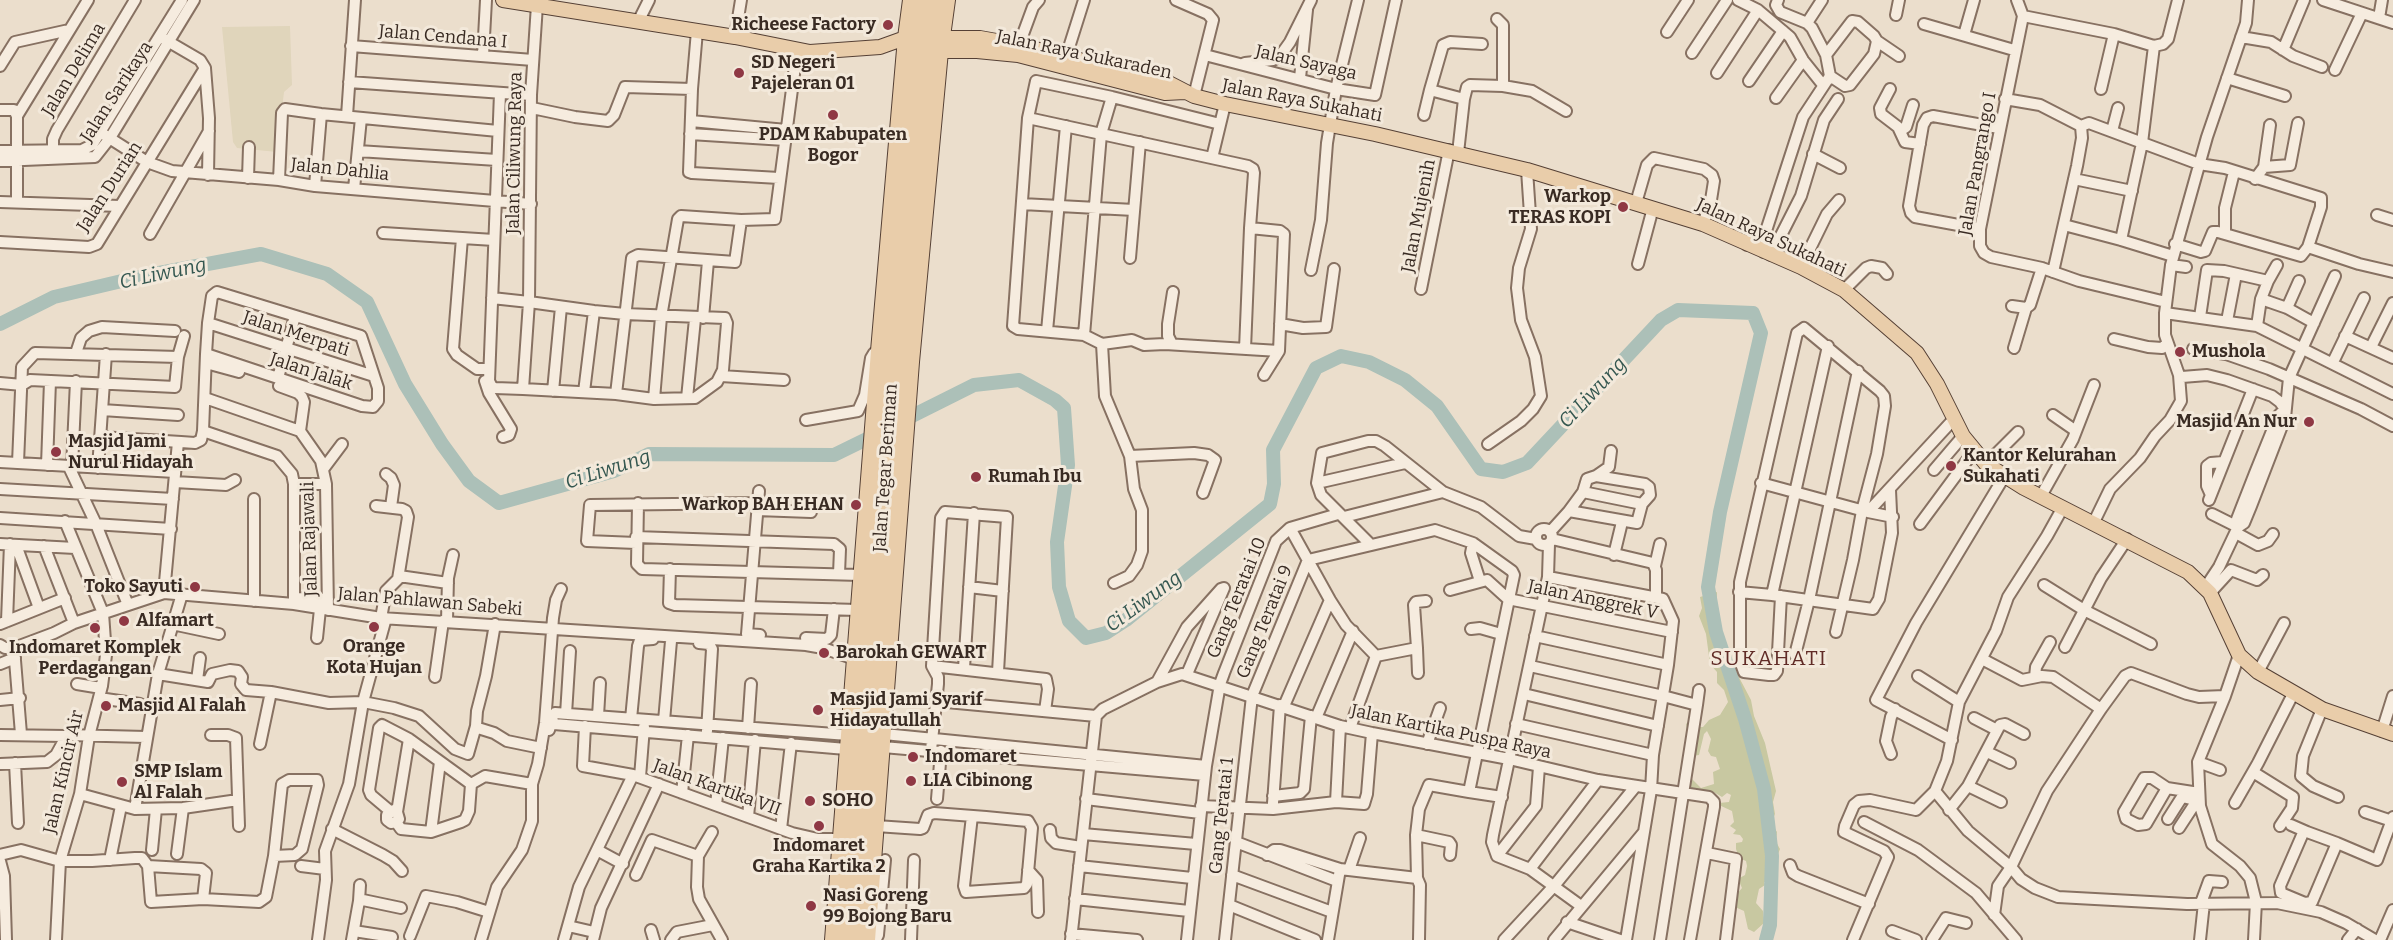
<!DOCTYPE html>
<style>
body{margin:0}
canvas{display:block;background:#ebdecc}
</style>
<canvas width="2393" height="940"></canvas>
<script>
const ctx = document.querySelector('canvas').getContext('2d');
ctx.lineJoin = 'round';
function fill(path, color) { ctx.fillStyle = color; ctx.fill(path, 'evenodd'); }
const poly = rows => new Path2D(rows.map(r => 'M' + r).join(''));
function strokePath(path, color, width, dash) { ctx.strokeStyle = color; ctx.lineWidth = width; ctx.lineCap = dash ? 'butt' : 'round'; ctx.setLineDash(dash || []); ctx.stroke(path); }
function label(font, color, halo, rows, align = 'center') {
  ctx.font = font + ' Bitter,serif'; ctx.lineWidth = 6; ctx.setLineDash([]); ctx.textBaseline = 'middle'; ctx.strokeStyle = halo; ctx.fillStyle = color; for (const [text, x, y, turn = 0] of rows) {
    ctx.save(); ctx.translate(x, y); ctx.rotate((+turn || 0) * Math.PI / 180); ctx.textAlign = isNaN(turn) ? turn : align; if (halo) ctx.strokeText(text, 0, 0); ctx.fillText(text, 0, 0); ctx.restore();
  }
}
const farmland = poly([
 [290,26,292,85,284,92,277,152,237,148,233,142,222,27]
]);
const green = poly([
 [1717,592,1717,614,1721,634,1732,664,1751,700,1754,716,1765,743,1776,791,1773,802,1775,814,1771,823,1777,832,1776,842,1780,849,1776,859,1777,875,1773,881,1764,882,1765,885,1759,889,1756,903,1763,911,1764,923,1754,932,1748,929,1744,911,1735,907,1736,895,1742,888,1738,879,1745,875,1747,866,1746,861,1739,858,1736,849,1736,843,1742,842,1743,839,1740,835,1733,834,1736,830,1730,826,1734,822,1732,811,1719,805,1719,803,1729,802,1731,795,1727,793,1722,797,1712,791,1710,796,1689,792,1692,779,1701,788,1714,784,1713,772,1720,769,1716,757,1711,756,1708,751,1711,739,1707,731,1704,734,1699,755,1692,756,1686,724,1690,720,1700,727,1703,727,1709,720,1720,715,1728,702,1724,690,1717,683,1717,672,1710,664,1706,634,1699,616,1702,608,1700,597]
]);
const river = poly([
 [0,324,54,297,143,276,261,254,327,274,367,302,405,384,442,444,469,481,499,503,614,471,649,454,834,455,881,432],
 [898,423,974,385,1019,380,1055,400,1064,408,1068,465,1057,542,1059,587,1069,621,1086,638,1106,633,1126,620,1270,504,1274,484,1273,450,1316,368,1341,356,1369,362,1405,380,1437,406,1481,469,1503,472,1527,463,1661,320,1678,310,1753,313,1761,333,1720,512,1708,587,1716,632,1745,719,1764,789,1772,856,1770,925,1766,940]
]);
const minor = poly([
 [1176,0,1208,14,1213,20,1194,96],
 [1738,0,1758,10,1790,37,1803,60,1823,85],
 [2017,0,2023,16,1980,229,1980,246,1984,253,1991,257,2042,268,2079,281,2166,302],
 [2323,0,2393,23],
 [1896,15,1899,0],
 [2023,16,2114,34,2154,46,2163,44,2168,39,2178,0],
 [2379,18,2382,0],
 [1497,19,1503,25,1503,86],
 [638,22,649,0],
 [1807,23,1822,0],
 [1924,24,2014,50],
 [697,31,692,89,689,172,692,173,779,178],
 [1667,32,1688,0],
 [1964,35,1974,0],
 [735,37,741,0],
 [2241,37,2271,42,2293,56,2322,67],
 [164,39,200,60,205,68],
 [1019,45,1033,7,1039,0],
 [351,46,533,60],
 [2283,50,2304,0],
 [1692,53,1727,0],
 [1205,55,1336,89,1375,95,1396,0],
 [1826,55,1852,21,1858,22,1874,36,1877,41,1899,56],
 [483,56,486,0],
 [1066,57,1084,0],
 [1245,63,1273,60,1280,56,1290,42,1311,0],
 [0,66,15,42,69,30],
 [205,68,209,118,208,175],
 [2335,70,2362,13],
 [1717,73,1758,10],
 [1830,76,1845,86,1850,85,1874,54,1877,41],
 [1300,78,1307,10],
 [2227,78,2285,96],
 [1749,81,1783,31],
 [349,82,531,95],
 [1890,89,1880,108,1881,114,1898,127,1905,142,1920,144],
 [2101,89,2114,34],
 [1430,90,1443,45,1450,42,1482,44],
 [500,93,489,381,492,387,495,388,523,389],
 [1776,98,1803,60],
 [2005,99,2040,105,2081,126],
 [532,108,575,117,608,121,614,115,625,87,692,89],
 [0,110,14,110,17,116],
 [1424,115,1430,90,1464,99],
 [347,116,355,0],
 [1028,118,1248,166,1253,169,1254,173,1250,228,1245,349],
 [691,121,786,130],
 [1220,124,1112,97,1036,81,1028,118,1013,326,1018,329,1084,335,1102,344,1132,340,1144,345,1165,344,1279,351,1284,234,1280,231,1250,228],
 [2081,126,2089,123,2199,164,2225,168,2321,198,2321,207,2308,247,2301,256,2218,232,2213,232,2205,251,2201,252,2175,244],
 [1900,131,1906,127,1913,105],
 [2112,131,2118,108],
 [100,132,147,162,172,171,279,180,315,186,531,204],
 [690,134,785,140],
 [0,151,82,150,92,145,182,0],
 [358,151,497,160],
 [1458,153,1464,99,1467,87,1470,85,1503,86,1532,91,1566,111],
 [1813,154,1840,168],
 [53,156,53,139,57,130,135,0],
 [1212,158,1225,104],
 [0,161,95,157,110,138,194,0],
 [2264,167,2270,125],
 [248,178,249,147],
 [2074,179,2132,191],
 [2255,179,2264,167,2290,165,2298,123],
 [279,180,282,113,285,109,321,114,498,131],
 [315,186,321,114],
 [354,189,361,118],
 [0,202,120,206],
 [17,202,17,116,88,0],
 [1636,203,1647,165,1654,158,1704,169,1712,175,1714,181,1711,200,1703,224],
 [1022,204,1134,210],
 [2377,215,2393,220],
 [2064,225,2121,240,2173,256],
 [1980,229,1915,217,1911,213,1909,206,1923,125,1927,118,1933,116,1999,128],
 [383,233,494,240],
 [2225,233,2225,208,2233,176,2235,173],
 [150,234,209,131],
 [1765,234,1803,117,1830,76,1826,55,1812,28,1807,23,1780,12,1776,5,1778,0],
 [462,238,453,349,457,355,477,369,488,369],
 [2121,240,2142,143,2154,46],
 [0,242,89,247,97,244,205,68],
 [1747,245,1757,234,1765,234,1766,245,1764,252],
 [2308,247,2359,264,2393,272],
 [1771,255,1801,196,1824,120,1838,99],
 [1130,258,1140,142],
 [1638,264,1653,208],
 [2171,265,2186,267],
 [1801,267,1827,214,1839,200],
 [1311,270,1321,220,1327,143,1336,89,1358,0],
 [2053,272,2077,166,2082,138,2081,126],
 [1421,289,1449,150],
 [1844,290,1866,268,1871,266,1882,268,1887,274],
 [492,298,529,302,594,311,625,314,725,318,727,323,723,370,717,382,695,398,654,399,616,394,523,389,529,302,531,95,537,5],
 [2261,299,2287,308,2314,323],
 [2012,306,2026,308,2030,305,2042,268],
 [2287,308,2299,281],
 [2165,313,2257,326,2393,394],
 [2200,317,2207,270,2224,271,2268,281],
 [703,318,708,261],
 [2227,321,2236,274],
 [208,323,374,376],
 [1280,324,1303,328,1326,327,1334,269],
 [2257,326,2261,299,2268,281,2277,265],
 [1047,331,1066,126],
 [1084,335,1101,134,1112,97],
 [2345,336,2393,358],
 [2114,339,2148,347,2162,348,2167,344],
 [1102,344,1105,396,1130,456,1134,489,1142,510,1142,551,1137,565,1129,576,1114,583],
 [1172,344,1168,336,1168,324,1173,292],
 [2371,347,2393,303],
 [2014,348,2026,308],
 [2193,349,2226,354,2269,369,2361,409,2393,426],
 [76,353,81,338,89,331,102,327,175,331],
 [2333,362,2364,298],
 [206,363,239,372],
 [1264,375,1279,351],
 [721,376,784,380],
 [2182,377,2207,375,2227,380,2272,396,2280,402,2285,409],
 [278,378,295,316],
 [485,381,489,393,511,429,509,435,503,437],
 [0,383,22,385,30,380,175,387,178,357,184,336],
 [279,386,298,393,302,397,304,402,300,431],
 [553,391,561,307],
 [584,392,594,311],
 [616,394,632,258,638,255,735,262,741,220],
 [205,398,300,431,321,461,326,484,328,610],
 [687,398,695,319],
 [654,399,661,317,678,219,681,216,741,220,775,219,797,51],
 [102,410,178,415],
 [2053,415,2076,431],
 [806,420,858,411,865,395,871,358,874,353],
 [203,431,277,456,292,474,294,484,294,604],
 [100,437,181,442,195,443,201,440,203,431,206,354,208,323,212,296,217,292,361,336,378,388,378,401,373,407,362,406,206,354],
 [1488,444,1521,421,1533,409,1541,396,1535,357,1521,320,1517,288,1519,268,1531,229,1527,170],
 [1130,456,1194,453,1208,455,1215,460,1203,493],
 [0,462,175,472],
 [18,463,22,367,35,353,178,357],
 [1986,464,2018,432],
 [47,465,50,381],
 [69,467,96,524,128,605],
 [72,467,76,381],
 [98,468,106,354],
 [324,468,342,444],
 [1934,470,1963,436],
 [386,474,391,478,394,485,391,507],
 [1596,476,1609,467,1611,451],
 [175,482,226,485,235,480],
 [1317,483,1405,463],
 [1761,483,1868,512,1953,420],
 [294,484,326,484],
 [0,489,173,499],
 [759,491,747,634,760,635],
 [2211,495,2207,486,2207,466,2211,463,2223,462],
 [2041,496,2073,439,2094,385],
 [2209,500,2253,389],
 [638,503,637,564,642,569,860,575],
 [376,506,402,509,406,511,408,517,398,579,386,591,381,618],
 [757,510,811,512],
 [1569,511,1583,492,1642,504],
 [1868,512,1893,517],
 [2212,514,2238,527],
 [1344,517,1443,492],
 [0,518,171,529],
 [1920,524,1974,451],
 [2093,524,2110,489,2140,458,2155,436,2170,420,2181,401,2179,375,2165,335,2165,313,2171,265,2207,137,2246,23,2248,0],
 [2238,527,2237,519,2255,473,2278,416,2285,409],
 [1290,528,1330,600,1346,625,1376,656,1350,728],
 '1536 537a8 8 0 1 1 16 0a8 8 0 1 1-16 0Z',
 [1550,532,1569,511,1637,523,1642,504,1650,495,1649,487,1645,484,1596,476,1587,479,1583,492],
 [2236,533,2258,545,2268,541,2273,534],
 [636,537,834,544,840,549,839,574],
 [1552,539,1653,563,1656,570,1656,597],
 [636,543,587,541,590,505,758,503],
 [1473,543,1471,553,1480,581],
 [0,544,75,548],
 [1370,544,1321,495,1317,483,1322,453,1368,441,1376,441,1385,446,1443,492,1481,507,1519,536,1536,539],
 [16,545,39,608],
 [44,546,74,623],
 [1614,555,1622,522],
 [1308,560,1435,530,1473,543,1512,571,1514,575,1469,792,1502,797],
 [1655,566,1660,544],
 [670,569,669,603,675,605,858,610],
 [399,576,448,583],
 [1548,577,1663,599,1673,621,1668,665,1653,755,1651,790,1626,940],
 [2044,585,2084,610,2151,644],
 [969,587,1003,591],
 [2205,588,2219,567,2238,527,2244,523,2251,506,2285,418,2289,378,2335,276],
 [1450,590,1487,580,1508,599],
 [1739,592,1772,595,1873,609,1879,599,1892,533,1890,490],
 [164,593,178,442],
 [2210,593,2231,570,2257,580,2263,575],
 [1772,595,1828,346],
 [1781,596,1777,671,1774,675,1769,675,1744,672,1740,661,1740,582,1797,333,1804,328,1880,391,1884,396,1885,406,1877,454,1862,511,1853,560,1836,632],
 [294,598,328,599],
 [1508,599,1672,632],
 [254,601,254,499],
 [7,621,10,544],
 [447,621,448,578,453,555],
 [0,624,65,598],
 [172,624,219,634],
 [495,624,486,676,477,711,476,726,478,728,494,733,507,741,541,748],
 [1471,629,1480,628,1501,634],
 [1535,636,1668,665],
 [317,638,320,609],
 [806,638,827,639,831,635,834,609],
 [699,643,709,644,712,649,707,731],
 [0,645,5,648,14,648,54,633,74,623,164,593,294,604,381,618,806,645,823,648,860,661],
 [2065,647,2101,578,2127,539],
 [14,648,21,734],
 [1417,648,1414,605,1416,602,1426,601],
 [1795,655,1809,600,1858,371],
 [2239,655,2225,696,2198,762,2200,806,2212,844,2240,866,2250,878,2256,902,2254,940],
 [1376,656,1417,648,1418,673],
 [1982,659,2022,680,2042,676,2053,677,2101,709],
 [0,664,15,658],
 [932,666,1046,679,1048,689,1045,711],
 [1530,666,1663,696,1697,705,1660,940],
 [964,668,974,513],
 [2258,672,2284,623],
 [158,674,208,682,212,674,230,670,238,671,242,677,241,684,246,690,271,692,329,703,363,702,394,708,419,716,455,749,468,754,476,726],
 [1918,676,1959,702],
 [435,677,443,621],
 [2035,677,2036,667,2050,642],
 [197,680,200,658],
 [1157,682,1187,627,1221,589,1224,588,1187,674],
 [77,684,101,688],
 [1524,694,1658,726],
 [99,698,140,704],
 [0,700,20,698],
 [936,701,1096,716],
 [1697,705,1699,690],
 [1284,706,1330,600],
 [2322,709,2303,756,2301,776,2313,786,2338,797],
 [566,714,570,651],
 [598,716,600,683],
 [548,718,552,718,554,724,846,749],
 [1316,718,1353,631],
 [1974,718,1997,730],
 [631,719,638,646,640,640,653,639],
 [664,721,671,641],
 [1516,724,1653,755],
 [585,726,583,766,633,775,792,833,818,839,839,839],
 [748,728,751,684],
 [549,730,552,718,555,713,848,735],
 [2382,731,2393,696],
 [884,734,1206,766],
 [0,735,65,736],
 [211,735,228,735,236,738,239,826],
 [1952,740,1876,700,1916,623,2004,477],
 [260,744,271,692],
 [1427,744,1440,708],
 [883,747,1205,775],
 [931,750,938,684,938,677,932,666,941,518,945,512,1007,517,998,672],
 [1987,752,2010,763],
 [1891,754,1886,741,1891,717,1895,709],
 [2198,762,2220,770],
 [15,763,18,823],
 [0,764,47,762,56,755,67,735,146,737],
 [2253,772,2293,797,2292,808,2280,826],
 [640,777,644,727],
 [1968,786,2001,802],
 [2167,788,2152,778,2144,778,2124,812,2126,819,2138,825,2146,824,2167,788,2199,793],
 [1935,791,1968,831,2011,867,2021,879,2035,888,2058,897,2187,904,2277,903,2321,912,2346,923,2375,940],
 [682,793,688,735],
 [80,794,135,809,183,808,238,800],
 [1273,796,1300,793,1304,789,1311,716],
 [937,799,941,751],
 [1086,799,1200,813],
 [1336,802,1340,726],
 [1273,803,1280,705],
 [2235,803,2258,763,2293,694],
 [716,805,723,738],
 [1201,806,1273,809,1336,802,1364,804,1367,794,1372,733],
 [135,809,158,674,182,594],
 [394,810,387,815,387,820,391,823,396,822,399,819,397,812,409,739],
 [1949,810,1968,786,2000,725,2005,724,2024,734],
 [390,811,371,795,369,790,379,728,382,725,409,739,471,784,485,776,532,784],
 [2365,812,2392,821],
 [748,817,755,740],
 [2168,819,2182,797,2195,800,2194,805,2179,828],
 [396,822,401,829,431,832,461,822,465,820,469,811,471,784],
 [1864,822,1918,850,1976,893,2016,940],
 [2291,825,2307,832],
 [876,826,920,829,923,828,928,815,934,813,986,817,1017,820,1028,821,1032,828,1027,884,1024,888,966,892,964,886,972,816],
 [332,829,383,855,393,861,402,871],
 [781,829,791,743],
 [1050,830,1051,838,1056,843,1081,847],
 [431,832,440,762],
 [712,832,698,856,697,887,699,899,722,940],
 [1083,834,1196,844],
 [1416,835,1449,842,1451,845,1450,855],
 [1236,842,1337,881],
 [2337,843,2312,902,2305,903,2281,893,2280,886,2303,833,2307,832,2337,843,2377,860,2393,817],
 [152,850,156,809],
 [597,850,623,864],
 [1707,853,1736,859,1726,940],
 [177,854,183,808],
 [0,855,21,850,60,861,92,861,135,858,142,858,148,866,201,869,206,873,203,899,259,902,266,897,274,856,282,784,289,780,317,780,318,785,302,849,295,855,274,856],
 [1267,855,1274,850,1280,850,1340,869,1328,940],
 [1497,856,1492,842,1493,835,1548,577,1549,544],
 [1497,856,1536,806,1539,767],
 [1497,856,1530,869,1581,906],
 [110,860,121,806],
 [0,861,4,876,6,940],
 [1790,865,1793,873,1798,876,1869,904],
 [148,866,151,902,203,899],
 [301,866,325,869],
 [1079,866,1192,878],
 [1340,869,1417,878,1420,885,1419,940],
 [1530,869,1598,780],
 [1028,870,1037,880,1038,912],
 [1349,870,1360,838],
 [636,875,652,840,698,856],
 [1232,875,1332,912],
 [1417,878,1416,835,1419,809,1429,785,1469,792],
 [1075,899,1189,911],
 [359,901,360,885],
 [2201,903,2209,881,2222,882],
 [1229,905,1315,940],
 [1994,915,1998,886,2011,867,2047,791,2101,709,2125,676,2131,673,2187,694,2199,697,2225,696],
 [1567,922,1620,940],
 [568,926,594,932],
 [651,930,654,940],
 [354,931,392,937],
 [1892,931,1916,940],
 [1071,934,1137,940],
 [410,936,426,896,457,902,489,912],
 [868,937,877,937,878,935,885,860],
 [56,940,60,861,80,794,89,736,102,686,106,655,103,613,65,521],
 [318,940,326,880,325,851,349,784,363,702,386,618],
 [352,940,359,901,363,900,401,908],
 [481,940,497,887,522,850,532,821,532,784,538,764,545,723,553,618,556,600,561,589],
 [564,940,579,887,633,775],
 [593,940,601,908,659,784],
 [671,940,677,932,713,925],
 [911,940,914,860],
 [1071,940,1096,716,1103,709,1157,682,1182,674,1340,726,1372,733,1509,759,1598,780,1709,797,1714,802,1714,807,1690,940],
 [1187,940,1206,766,1220,684,1224,673,1276,541,1290,528,1338,514],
 [1225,940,1252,696,1308,560],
 [1504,940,1554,886,1635,787],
 [1554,940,1644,832],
 [1853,940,1888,857,1884,851,1844,832,1845,826,1854,805,1859,801,1870,800,1916,810,1935,791,1947,761,1959,702,1996,631,2008,597,2047,536,2062,509],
 [1932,940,1946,918,1966,923],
 [2200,940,2204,903],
 [2348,940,2357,929],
 [2380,940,2393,910]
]);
const major = poly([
 [503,0,735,37,810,52,880,47,905,38,980,38,1019,45,1165,81,1194,96,1225,104,1375,134,1527,170,1703,224,1801,267,1844,290,1917,353,1937,384,1963,436,1986,464,2024,488,2188,572,2210,593,2239,655,2258,672,2322,709,2393,734],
 [934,51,977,51,1018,55,1165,93,1185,92],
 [832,940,878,351,905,38,910,0],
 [842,940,866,662,878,472,916,51,923,0],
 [856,940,894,419,929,51,936,0],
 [868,940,912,362,941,51,948,0]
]);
const markers = [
 [888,25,6,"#8f3844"],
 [739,73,6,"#8f3844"],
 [833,115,6,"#8f3844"],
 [1623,207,6,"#8f3844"],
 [2180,352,6,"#8f3844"],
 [2309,422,6,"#8f3844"],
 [56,452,6,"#8f3844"],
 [1951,466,6,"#8f3844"],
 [976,477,6,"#8f3844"],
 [856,505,6,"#8f3844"],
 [195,587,6,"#8f3844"],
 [124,621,6,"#8f3844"],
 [374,627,6,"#8f3844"],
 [95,628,6,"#8f3844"],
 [824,653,6,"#8f3844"],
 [106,706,6,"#8f3844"],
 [818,710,6,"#8f3844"],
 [913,757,6,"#8f3844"],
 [911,781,6,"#8f3844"],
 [122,782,6,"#8f3844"],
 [810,801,6,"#8f3844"],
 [819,826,6,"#8f3844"],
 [811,906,6,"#8f3844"]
];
const poiNames = [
 ["Richeese Factory",876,25,"right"],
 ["SD Negeri",751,63],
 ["Pajeleran 01",751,84],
 ["PDAM Kabupaten",833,135,"center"],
 ["Bogor",833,156,"center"],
 ["Warkop",1611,197,"right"],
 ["TERAS KOPI",1611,218,"right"],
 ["Mushola",2192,352],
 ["Masjid An Nur",2297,422,"right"],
 ["Masjid Jami",68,442],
 ["Nurul Hidayah",68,463],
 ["Kantor Kelurahan",1963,456],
 ["Sukahati",1963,477],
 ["Rumah Ibu",988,477],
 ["Warkop BAH EHAN",844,505,"right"],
 ["Toko Sayuti",183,587,"right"],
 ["Alfamart",136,621],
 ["Orange",374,647,"center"],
 ["Kota Hujan",374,668,"center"],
 ["Indomaret Komplek",95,648,"center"],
 ["Perdagangan",95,669,"center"],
 ["Barokah GEWART",836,653],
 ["Masjid Jami Syarif",830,700],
 ["Hidayatullah",830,721],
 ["Masjid Al Falah",118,706],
 ["Indomaret",925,757],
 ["SMP Islam",134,772],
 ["Al Falah",134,793],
 ["LIA Cibinong",923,781],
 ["SOHO",822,801],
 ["Indomaret",819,846,"center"],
 ["Graha Kartika 2",819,867,"center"],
 ["Nasi Goreng",823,896],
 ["99 Bojong Baru",823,917]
];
const streetNames = [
 ["Jalan Cendana I",443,37,5],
 ["Jalan Raya Sukaraden",1084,55,12],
 ["Jalan Sayaga",1306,63,13],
 ["Jalan Delima",74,70,-59],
 ["Jalan Sarikaya",117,92,-57],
 ["Jalan Raya Sukahati",1302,101,11],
 ["Jalan Ciliwung Raya",515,153,-89],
 ["Jalan Pangrango I",1978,164,-80],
 ["Jalan Dahlia",340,170,6],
 ["Jalan Durian",110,187,-57],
 ["Jalan Mujenih",1419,216,-79],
 ["Jalan Raya Sukahati",1771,238,25],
 ["Jalan Merpati",296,334,18],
 ["Jalan Jalak",311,372,18],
 ["Jalan Tegar Beriman",886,468,-86],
 ["Jalan Rajawali",310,539,-92],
 ["Gang Teratai 10",1237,598,-68],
 ["Jalan Anggrek V",1593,600,12],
 ["Jalan Pahlawan Sabeki",430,602,5],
 ["Gang Teratai 9",1265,622,-68],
 ["Jalan Kartika Puspa Raya",1451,732,12],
 ["Jalan Kincir Air",64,772,-77],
 ["Jalan Kartika VII",717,788,20],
 ["Gang Teratai 1",1222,816,-84]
];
const waterNames = [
 ["Ci Liwung",163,274,-12],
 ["Ci Liwung",1593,393,-47],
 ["Ci Liwung",608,470,-18],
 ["Ci Liwung",1144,602,-36]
];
const quarterNames = [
 ["SUKAHATI",1769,659]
];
fill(farmland, '#e0d5bb');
fill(green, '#c8c8a1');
strokePath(river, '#acc0b8', 14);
strokePath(minor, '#877162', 14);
strokePath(major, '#554035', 16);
strokePath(minor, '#f6ecdf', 10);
strokePath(major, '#e9cdaa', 14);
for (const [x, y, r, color] of markers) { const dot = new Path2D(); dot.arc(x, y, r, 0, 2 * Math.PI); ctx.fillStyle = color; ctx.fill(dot); strokePath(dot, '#f3e9db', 2); }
label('bold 18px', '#392b23', '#f3e9db', poiNames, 'left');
label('18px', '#392b23', '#f3e9db', streetNames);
label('italic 20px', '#345750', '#f3e9db', waterNames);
ctx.letterSpacing = '1.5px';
label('21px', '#612c27', '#f3e9db', quarterNames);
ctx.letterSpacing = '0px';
</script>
